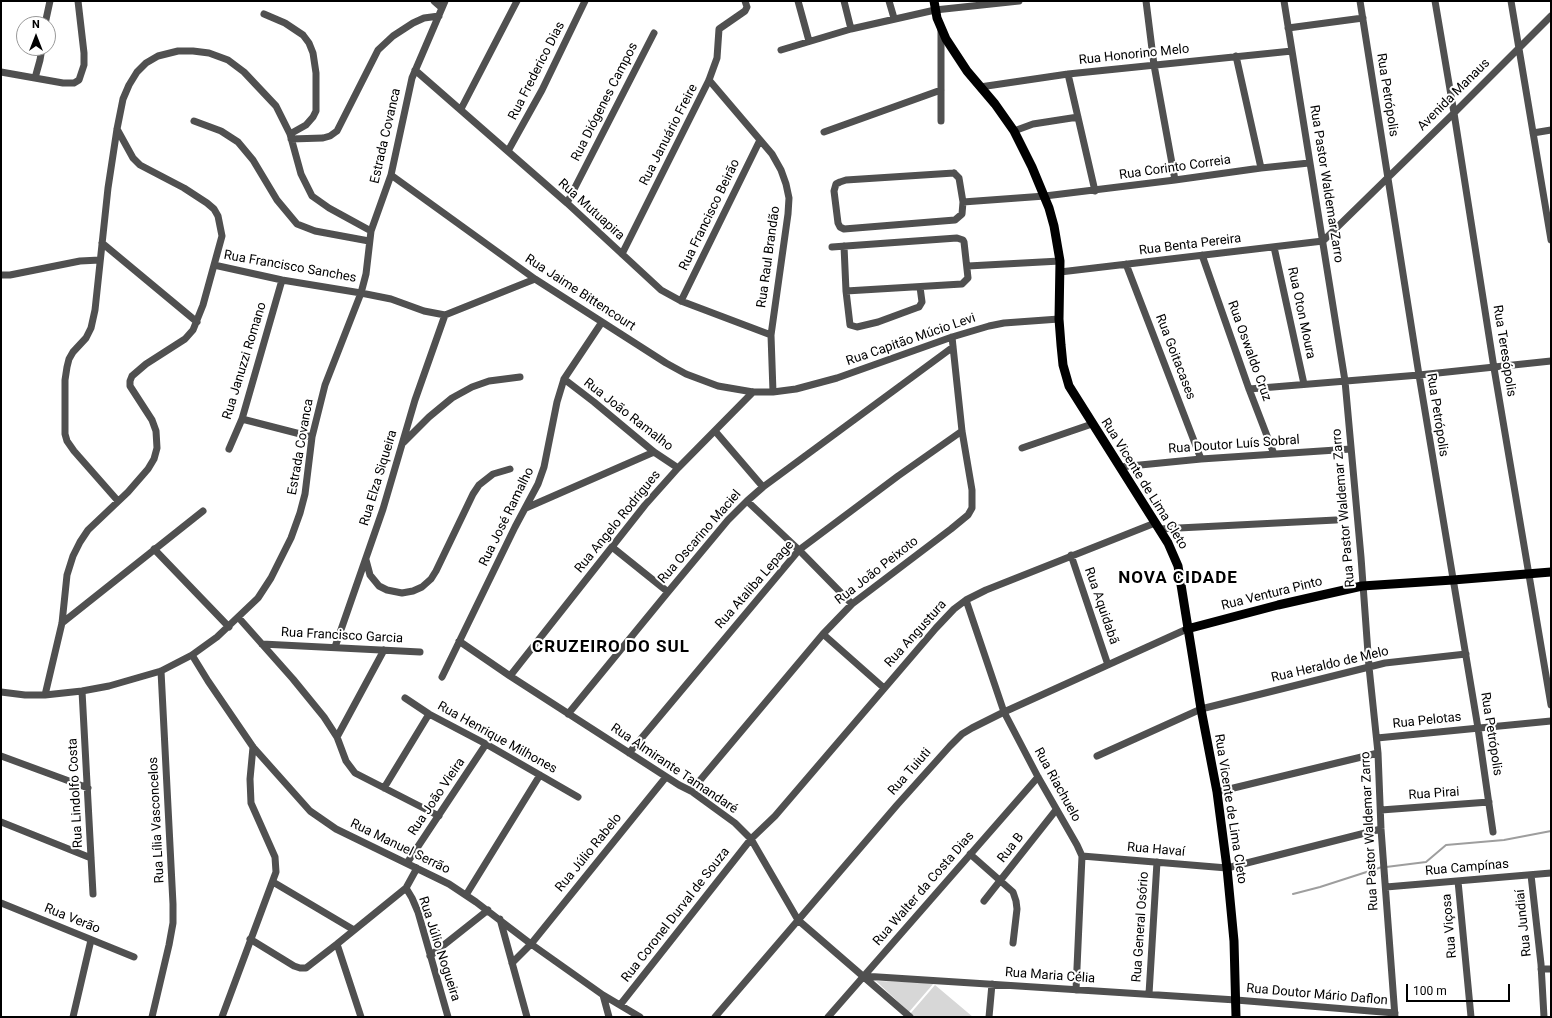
<!DOCTYPE html>
<meta charset="utf-8">
<style>
body{margin:0}
#map{position:relative;width:1552px;height:1018px;overflow:hidden;background:#fff;font-family:Roboto,sans-serif}
canvas{display:block}
.frame{position:absolute;inset:0;border:2px solid #000;pointer-events:none}
.north{position:absolute;left:16px;top:16px;width:40px;height:40px;box-sizing:border-box;background:#fff;border:1px solid #999;border-radius:50%;rotate:0deg;font-size:11px;font-weight:700;line-height:16px;text-align:center;color:#000}
.north::after{content:'';display:block;margin:auto;width:14px;height:18px;background:#000;clip-path:polygon(50% 0,100% 100%,50% 72%,0 100%)}
.scale{position:absolute;left:1406px;top:984px;width:104px;height:18px;box-sizing:border-box;border:2px solid #000;border-top:0;padding-left:5px;font-size:12px;line-height:14px;white-space:nowrap;color:#000;-webkit-text-stroke:3px #fff;paint-order:stroke}
</style>
<div id="map">
<canvas width="1552" height="1018"></canvas>
<div class="frame"></div>
<div class="north">N</div>
<div class="scale">100 m</div>
</div>
<script>
const ctx = document.querySelector('canvas').getContext('2d');
ctx.lineJoin = 'round';
function fill(path, color) { ctx.fillStyle = color; ctx.fill(path, 'evenodd'); }
const poly = rows => new Path2D(rows.map(r => 'M' + r).join(''));
function strokePath(path, color, width, dash) { ctx.strokeStyle = color; ctx.lineWidth = width; ctx.lineCap = dash ? 'butt' : 'round'; ctx.setLineDash(dash || []); ctx.stroke(path); }
function label(font, color, halo, rows, align = 'center') {
  ctx.font = font + ' Roboto,sans-serif'; ctx.lineWidth = 4; ctx.setLineDash([]); ctx.textBaseline = 'middle'; ctx.strokeStyle = halo; ctx.fillStyle = color; for (const [text, x, y, turn = 0] of rows) {
    ctx.save(); ctx.translate(x, y); ctx.rotate((+turn || 0) * Math.PI / 180); ctx.textAlign = isNaN(turn) ? turn : align; if (halo) ctx.strokeText(text, 0, 0); ctx.fillText(text, 0, 0); ctx.restore();
  }
}
const green = poly([
 [876,981,934,983,909,1012],
 [935,985,973,1017,914,1017,910,1014]
]);
const stream = poly([
 [1386,867,1426,862,1446,845,1504,840,1551,831],
 [1293,894,1320,887,1382,867]
]);
const minor = poly([
 [434,1,442,8],
 [798,1,809,41],
 [844,1,851,29],
 [889,1,894,18],
 [1146,1,1154,65,1175,180],
 [1284,1,1345,381,1361,557,1369,667,1378,753,1381,829,1395,1017],
 [1360,1,1419,375,1478,728,1493,832],
 [1435,1,1454,113,1494,368,1551,705],
 [1511,1,1551,240],
 [264,14,285,23,303,35,309,43,313,53,316,73,316,111,313,117,306,125,290,134],
 [45,24,50,1],
 [1288,28,1363,18],
 [941,29,941,121],
 [781,50,851,29,935,10,1019,1],
 [1236,56,1261,168],
 [415,70,567,203,661,290,681,301,771,335],
 [1,72,63,83,74,83,79,80,84,65,84,53,78,1],
 [1068,74,1095,191],
 [35,78,40,60,42,48],
 [709,80,772,154,781,170,786,184,789,198,788,214,771,335,773,392],
 [980,87,1068,74,1292,51],
 [461,109,517,1],
 [194,121,221,131,238,142,253,160,277,200,297,224,315,231,369,241],
 [1014,131,1033,124,1078,117],
 [824,132,941,90],
 [1533,133,1551,130],
 [291,139,323,138,330,136,337,131,378,50,393,36,413,23,424,18,439,16],
 [508,151,542,90,585,1],
 [954,173,959,178,963,202,962,214,955,220,844,229,840,227,838,223,834,191,836,184,840,182,846,180,954,173],
 [391,175,535,279,666,363,686,374,718,386,753,392,773,392,796,389,837,378,952,337,989,326,1004,323,1059,319],
 [963,202,1045,196,1175,180,1261,168,1309,163],
 [567,203,654,33],
 [102,243,197,322],
 [844,246,846,291,850,325,857,327,878,322,916,308,919,307,922,302,920,287],
 [832,247,957,238,963,240,964,242,968,278,962,284,846,291],
 [1274,247,1304,384],
 [622,254,709,80,717,58,719,29,745,11,747,7,745,1],
 [1202,255,1249,389,1274,454],
 [1126,264,1201,459],
 [214,265,282,280,361,293,391,299,424,311,445,315,535,279],
 [968,266,1060,261],
 [1060,272,1323,241,1454,113,1551,16],
 [1,275,10,275,80,261,100,260],
 [681,301,760,140],
 [564,379,594,402,654,452,678,468],
 [1249,389,1419,375,1551,361],
 [242,419,312,437],
 [715,431,763,487],
 [404,442,429,417,452,398,472,387,489,381,520,377],
 [1022,448,1092,424],
 [229,449,242,419,282,280],
 [1120,467,1201,459,1351,449],
 [118,501,74,451,67,441,65,434,65,380,67,367,69,359,73,352,86,338,91,328,95,310,108,188,117,129,123,99,129,85,137,72,146,63,158,56,178,51,193,51,209,53,228,60,244,72,276,106,290,134,301,174,312,196,329,208,371,231],
 [747,501,799,550,852,604],
 [526,508,654,452],
 [1159,529,1336,520],
 [612,547,668,592],
 [154,549,229,627],
 [1071,555,1108,665],
 [366,560,370,575,379,586,387,590,402,593,413,591,422,587,431,579,436,571,473,494,479,485,493,474,510,469],
 [966,600,1004,712,1038,777,1077,845,1082,856,1076,990],
 [238,617,293,679,324,717,337,737,346,761,355,773,439,816],
 [62,623,203,511],
 [823,634,884,688],
 [459,641,510,676,679,785,691,791,735,823,751,839,798,920,910,1017],
 [262,644,420,652],
 [335,647,383,509,415,400,445,315],
 [192,655,208,681,253,747,310,811,336,829,449,884,476,902,531,944,603,995,640,1017],
 [510,676,645,505,678,468,753,392],
 [442,677,515,527,538,484,544,467,557,402,564,379,602,322],
 [82,691,93,894],
 [1,692,25,695,45,695,82,691,109,686,161,671,192,655,217,637,258,598,271,578,291,538,300,513,305,494,312,437,325,385,361,293,366,274,371,231,391,175,412,78,445,1],
 [45,695,62,623,67,575,73,556,80,542,88,530,128,492,148,469,154,459,157,448,156,431,152,420,130,386,130,381,132,376,146,364,185,339,193,330,203,305,222,236,218,216,214,209,207,203,184,188,140,165,133,158,117,129],
 [405,698,429,714,486,744,578,797],
 [568,714,668,592,728,520,747,501,763,487,953,347],
 [337,737,384,650],
 [1377,738,1551,721],
 [629,753,799,550,898,476,962,431],
 [1,756,88,788],
 [1097,756,1201,709,1385,663,1466,654],
 [384,788,429,714],
 [691,791,823,634,852,604,951,529,968,515,972,508,972,490,962,431,952,337],
 [1217,792,1378,753],
 [1381,810,1489,802],
 [1,822,91,858],
 [970,854,1013,892,1016,901,1017,909,1013,943],
 [1082,856,1227,868,1381,829],
 [407,863,486,744],
 [1531,875,1541,964,1544,1017],
 [1458,881,1471,1017],
 [273,882,354,930],
 [1386,887,1551,873],
 [406,888,412,898,418,912,448,1017],
 [466,895,540,775],
 [984,901,1056,810],
 [1,903,134,957],
 [500,919,527,1017],
 [250,939,294,966,300,968,306,968,337,944,406,888,417,868],
 [337,944,361,1017],
 [430,956,488,910],
 [512,963,531,944,666,777],
 [1541,969,1551,969],
 [863,976,1236,1000,1395,1013],
 [1149,994,1157,862],
 [603,995,609,1017],
 [620,1005,751,839,775,816,936,628,954,609,966,600,986,590,1155,523],
 [73,1017,91,940],
 [152,1017,169,945,173,923,173,904,161,671],
 [222,1017,276,872,275,857,251,803,250,779,253,747],
 [715,1017,897,805,950,746,962,734,972,728,1004,712,1187,629],
 [828,1017,1038,777],
 [989,1017,992,984]
]);
const major = poly([
 [934,1,937,18,946,39,967,71,995,104,1014,131,1032,167,1049,208,1054,226,1060,261,1059,319,1061,345,1063,365,1069,386,1168,543,1178,566,1201,709,1217,792,1227,868,1234,941,1236,1017],
 [1187,629,1278,605,1362,586,1453,580,1551,572]
]);
const streetNames = [
 ["Rua Honorino Melo",1134,55,-6],
 ["Rua Frederico Dias",537,71,-63],
 ["Rua Petrópolis",1387,95,81],
 ["Avenida Manaus",1454,95,-45],
 ["Rua Diógenes Campos",605,102,-63],
 ["Rua Januário Freire",669,135,-63],
 ["Estrada Covanca",386,136,-77],
 ["Rua Corinto Correia",1175,168,-8],
 ["Rua Pastor Waldemar Zarro",1326,184,81],
 ["Rua Mutuapira",591,210,42],
 ["Rua Francisco Beirão",710,215,-64],
 ["Rua Benta Pereira",1190,245,-7],
 ["Rua Raul Brandão",769,257,-82],
 ["Rua Francisco Sanches",290,267,10],
 ["Rua Jaime Bittencourt",580,293,33],
 ["Rua Oton Moura",1301,313,78],
 ["Rua Capitão Múcio Levi",911,340,-19],
 ["Rua Oswaldo Cruz",1249,351,70],
 ["Rua Teresópolis",1504,351,81],
 ["Rua Goitacases",1175,357,69],
 ["Rua Januzzi Romano",245,361,-73],
 ["Rua João Ramalho",628,415,38],
 ["Rua Petrópolis",1437,415,81],
 ["Rua Doutor Luís Sobral",1234,445,-4],
 ["Estrada Covanca",301,447,-80],
 ["Rua Elza Siqueira",379,478,-73],
 ["Rua Vicente de Lima Cleto",1144,484,58],
 ["Rua Pastor Waldemar Zarro",1344,508,-95],
 ["Rua José Ramalho",507,517,-64],
 ["Rua Angelo Rodrigues",618,522,-51],
 ["Rua Oscarino Maciel",700,537,-49],
 ["Rua João Peixoto",877,571,-38],
 ["Rua Ataliba Lepage",755,585,-49],
 ["Rua Ventura Pinto",1272,594,-14],
 ["Rua Aquidabã",1101,606,71],
 ["Rua Angustura",916,634,-48],
 ["Rua Francisco Garcia",342,636,3],
 ["Rua Heraldo de Melo",1330,665,-13],
 ["Rua Pelotas",1427,721,-6],
 ["Rua Petrópolis",1491,734,81],
 ["Rua Henrique Milhones",497,738,29],
 ["Rua Almirante Tamandaré",674,769,34],
 ["Rua Tuiuti",910,772,-49],
 ["Rua Riachuelo",1057,785,61],
 ["Rua Lindolfo Costa",76,793,-93],
 ["Rua Pirai",1434,794,-4],
 ["Rua João Vieira",437,797,-56],
 ["Rua Vicente de Lima Cleto",1230,809,81],
 ["Rua Lília Vasconcelos",157,820,-93],
 ["Rua Pastor Waldemar Zarro",1370,831,-93],
 ["Rua Manuel Serrão",400,847,26],
 ["Rua B",1011,848,-52],
 ["Rua Havaí",1156,850,5],
 ["Rua Júlio Rabelo",589,853,-51],
 ["Rua Campínas",1467,868,-5],
 ["Rua Walter da Costa Dias",924,889,-49],
 ["Rua Coronel Durval de Souza",676,915,-52],
 ["Rua Verão",72,919,22],
 ["Rua Jundiaí",1524,923,-96],
 ["Rua Viçosa",1450,926,-95],
 ["Rua General Osório",1141,927,-86],
 ["Rua Júlio Nogueira",439,949,72],
 ["Rua Maria Célia",1050,976,4],
 ["Rua Doutor Mário Daflon",1317,995,5]
];
const districtNames = [
 ["NOVA CIDADE",1178,579],
 ["CRUZEIRO DO SUL",611,648]
];
fill(green, '#d7d7d7');
strokePath(stream, '#9e9e9e', 2);
strokePath(minor, '#505050', 7);
strokePath(major, '#000', 9);
label('13px', '#000', '#fff', streetNames);
ctx.letterSpacing = '1px';
label('bold 17px', '#000', '#fff', districtNames);
ctx.letterSpacing = '0px';
</script>
